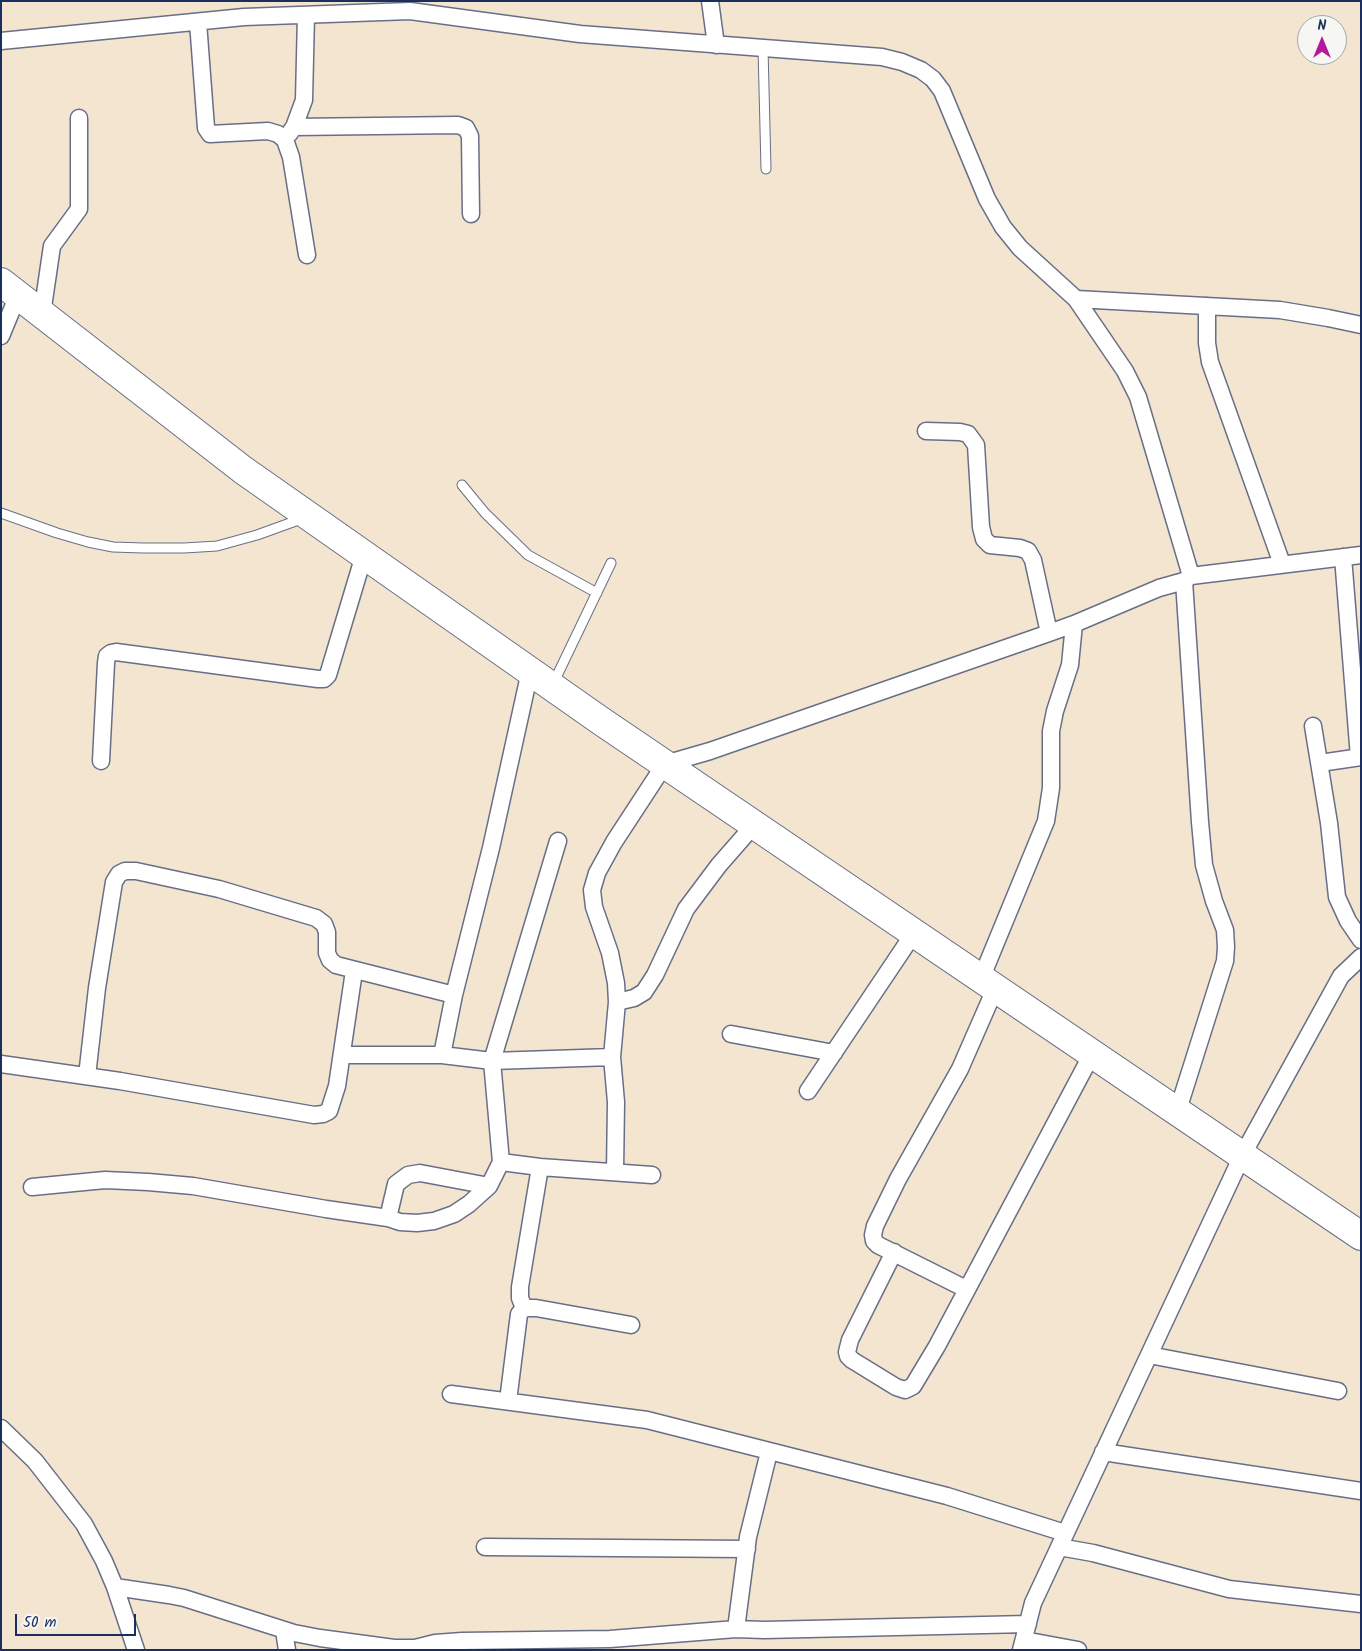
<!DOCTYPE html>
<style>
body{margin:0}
#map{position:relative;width:1362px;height:1651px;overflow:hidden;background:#f4e5d0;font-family:Kalam,sans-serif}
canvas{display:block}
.frame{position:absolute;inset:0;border:2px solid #1b2f5e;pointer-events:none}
.north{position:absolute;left:1297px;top:15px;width:50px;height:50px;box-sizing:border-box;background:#f6f6f2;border:1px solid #9ea6b7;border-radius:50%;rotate:0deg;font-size:14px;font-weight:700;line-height:20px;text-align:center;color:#1b2f5e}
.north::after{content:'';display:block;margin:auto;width:18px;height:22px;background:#b5179e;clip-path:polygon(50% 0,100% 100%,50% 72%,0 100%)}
.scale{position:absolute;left:15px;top:1614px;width:121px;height:22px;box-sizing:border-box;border:2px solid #1b2f5e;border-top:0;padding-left:6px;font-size:15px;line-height:18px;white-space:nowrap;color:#1b2f5e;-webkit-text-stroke:4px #f6f6f2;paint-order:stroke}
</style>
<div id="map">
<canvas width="1362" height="1651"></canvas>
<div class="frame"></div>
<div class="north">N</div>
<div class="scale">50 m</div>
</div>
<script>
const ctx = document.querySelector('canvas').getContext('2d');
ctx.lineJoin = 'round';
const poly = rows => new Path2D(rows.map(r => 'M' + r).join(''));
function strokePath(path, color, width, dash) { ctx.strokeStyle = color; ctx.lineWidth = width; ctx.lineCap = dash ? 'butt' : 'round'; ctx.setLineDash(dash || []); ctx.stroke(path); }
const service = poly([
 [763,48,766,169],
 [462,485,485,513,528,555,597,593],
 [1,513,57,533,88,542,113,547,143,548,184,548,217,546,257,535,304,518],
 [553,684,611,563]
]);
const minor = poly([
 [710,1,716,45],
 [198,22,206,128,210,134,268,131,278,134,285,140,291,157,307,255],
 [1,41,244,17,410,11,580,34,882,57,902,62,921,70,933,79,942,91,987,199,1003,227,1020,248,1076,299,1125,371,1138,397,1191,576],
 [294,127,458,125,466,128,470,136,471,214],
 [289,134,294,127,304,100,306,15],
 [1076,299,1280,310,1328,318,1361,325],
 [1207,306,1207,343,1210,362,1282,564],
 [42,314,52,246,79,209,79,118],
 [1,336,18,295],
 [926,431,960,432,968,434,976,445,981,527,984,539,990,545,1020,548,1028,551,1033,560,1049,633],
 [1343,557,1359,757],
 [1313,726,1329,823,1337,897,1348,921,1361,940],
 [101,761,106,663,107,656,111,653,116,652,318,679,324,679,328,675,364,555],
 [1320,763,1361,757],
 [981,979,1046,821,1051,788,1051,731,1055,711,1070,665,1074,624],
 [617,1002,634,998,644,992,655,975,686,909,719,865,754,825],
 [731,1034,834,1053],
 [342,1055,442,1055,492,1061,612,1057],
 [442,1055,454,995,491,848,530,671],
 [1,1064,120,1081,314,1115,323,1114,329,1111,337,1086,354,971],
 [87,1076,97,988,114,882,119,874,125,871,136,871,219,889,316,918,324,924,327,932,327,953,330,960,336,965,454,995],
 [808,1091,914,933],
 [1177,1113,1225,961,1226,947,1225,930,1214,901,1204,865,1200,822,1184,581],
 [501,1162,540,1167,652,1175],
 [615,1172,616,1102,612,1057,617,1002,616,983,610,953,594,907,592,890,597,873,614,842,665,764,710,751,1049,633,1074,624,1159,588,1184,581,1191,576,1361,555],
 [32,1187,105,1180,148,1182,193,1186,326,1209,388,1218,400,1222,417,1223,434,1221,454,1214,469,1204,489,1186,501,1162,492,1061,558,841],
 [388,1218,396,1184,408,1175,420,1173,489,1186],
 [894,1252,850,1340,847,1352,848,1356,852,1360,896,1387,905,1390,913,1386,937,1346,1092,1054],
 [966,1289,878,1245,874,1241,873,1235,875,1226,898,1179,960,1069,995,989],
 [524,1308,520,1298,520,1287,540,1167],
 [1149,1355,1338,1391],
 [451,1394,647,1420,947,1496,1065,1533],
 [508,1401,519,1314,524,1308,536,1308,631,1325],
 [1,1428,35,1461,84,1524,104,1561,115,1587,136,1650],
 [1103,1452,1361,1491],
 [485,1547,747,1549],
 [1059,1547,1093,1553,1229,1589,1361,1604],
 [115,1587,169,1595,184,1598,294,1633,320,1638,394,1648,415,1648,435,1643,462,1641,610,1639,736,1629,764,1630,1028,1624],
 [736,1629,748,1537,769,1452],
 [284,1630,287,1650],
 [1024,1640,1078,1650],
 [1021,1650,1033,1603,1242,1156,1341,976,1361,957]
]);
const trunk = poly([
 [1,282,243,470,601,721,1361,1236]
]);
strokePath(service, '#676f86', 11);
strokePath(minor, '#676f86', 19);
strokePath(trunk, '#676f86', 30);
strokePath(service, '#fff', 9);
strokePath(minor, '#fff', 16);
strokePath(trunk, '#fff', 28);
</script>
